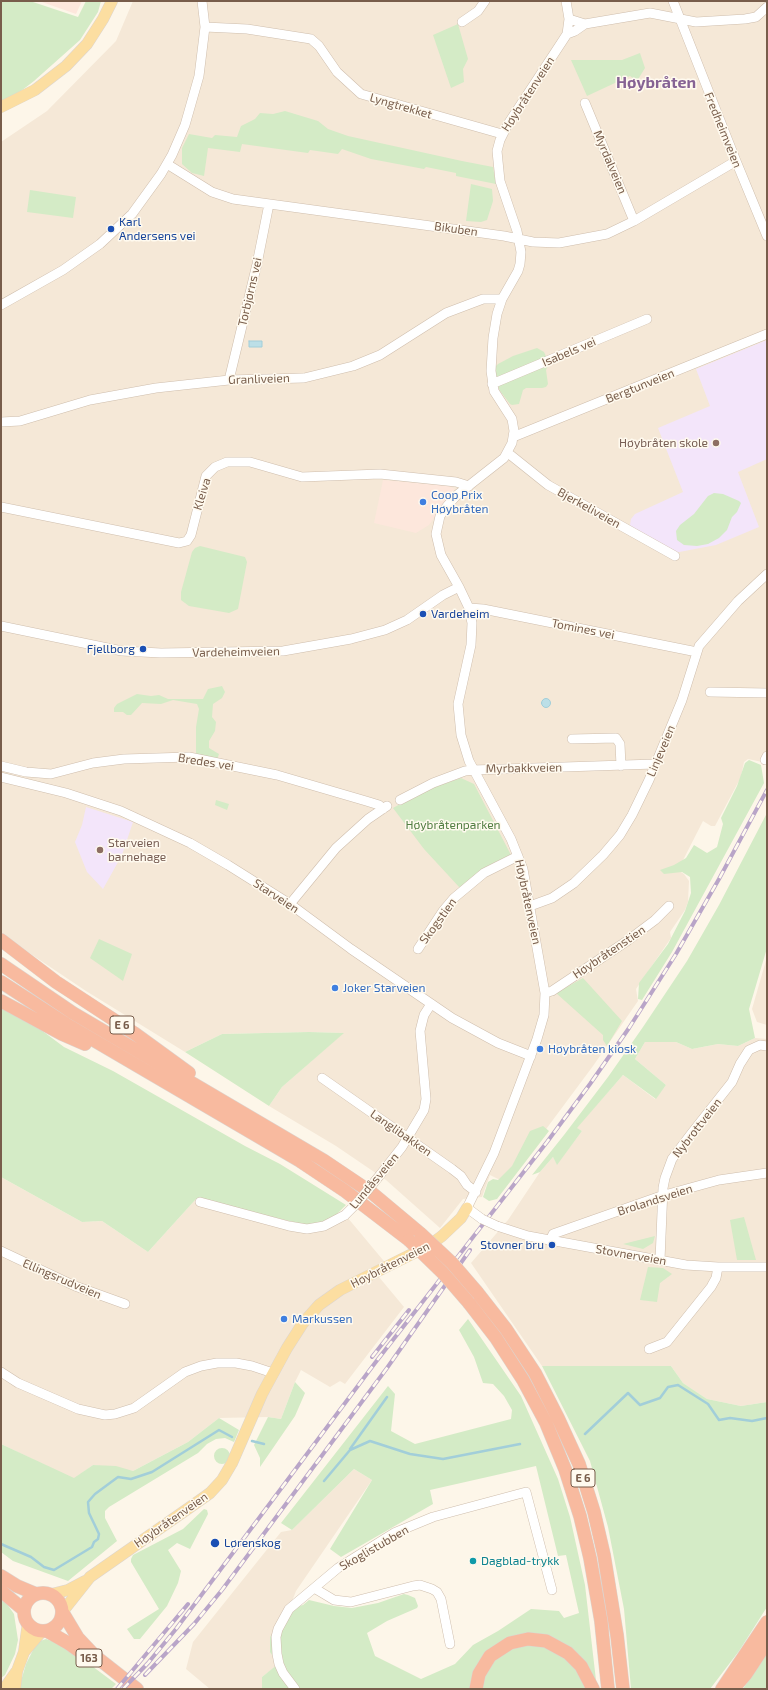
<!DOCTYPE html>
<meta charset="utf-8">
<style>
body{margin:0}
#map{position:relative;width:768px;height:1690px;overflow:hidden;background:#fdf6e9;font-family:"Exo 2",sans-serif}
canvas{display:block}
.frame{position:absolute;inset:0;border:2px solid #785d4b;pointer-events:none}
</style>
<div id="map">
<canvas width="768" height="1690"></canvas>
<div class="frame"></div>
</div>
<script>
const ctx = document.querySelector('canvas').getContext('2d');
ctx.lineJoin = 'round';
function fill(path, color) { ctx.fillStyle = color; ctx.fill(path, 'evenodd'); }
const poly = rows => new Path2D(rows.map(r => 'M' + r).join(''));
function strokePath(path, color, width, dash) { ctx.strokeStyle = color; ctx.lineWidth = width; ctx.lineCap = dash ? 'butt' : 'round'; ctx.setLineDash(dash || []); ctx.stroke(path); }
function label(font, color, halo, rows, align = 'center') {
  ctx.font = font + ' "Exo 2",sans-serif'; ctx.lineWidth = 3; ctx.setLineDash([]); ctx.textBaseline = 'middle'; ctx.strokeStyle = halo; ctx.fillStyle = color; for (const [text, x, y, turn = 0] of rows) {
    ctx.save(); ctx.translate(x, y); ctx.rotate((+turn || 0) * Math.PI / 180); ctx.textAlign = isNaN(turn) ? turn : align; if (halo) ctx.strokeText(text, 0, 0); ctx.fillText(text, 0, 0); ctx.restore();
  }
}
const residential = poly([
 [133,1,767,1,767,763,748,759,744,762,741,777,715,826,711,826,703,821,678,870,684,874,689,881,688,902,685,910,670,932,671,938,636,989,638,1001,593,1066,506,1183,490,1175,482,1197,463,1199,440,1228,386,1180,336,1146,269,1106,282,1087,343,1033,309,1032,222,1034,185,1052,86,991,1,934,1,142,47,111,116,41],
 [767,957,767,1025,757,1022,752,1009],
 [755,1038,767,1039,767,1402,741,1406,707,1399,683,1383,671,1366,542,1366,471,1263,508,1220,540,1172,553,1157,557,1164,582,1131,576,1128,623,1075,655,1099,666,1085,635,1059,645,1042,676,1042,692,1049,718,1044,738,1046],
 [1,1177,82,1222,102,1221,148,1252,196,1199,315,1227,330,1221,342,1211,388,1266,379,1277,404,1307,345,1384,340,1381,330,1387,301,1370,295,1382,281,1419,268,1417,219,1418,188,1442,133,1471,93,1465,74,1479,1,1444],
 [354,1469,372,1480,296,1591,289,1609,279,1664,262,1677,262,1689,210,1689,186,1669,193,1642,281,1532,292,1530]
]);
const commercial = poly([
 [39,1,82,1,76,14],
 [383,480,449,486,455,489,429,525,416,533,374,523]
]);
const education = poly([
 [767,340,767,459,738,472,759,527,716,545,674,553,630,527,630,525,631,519,635,514,683,492,658,428,710,406,696,369],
 [86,807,133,822,122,855,103,889,87,872,75,842,82,825]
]);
const green = poly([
 [1,1,30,1,78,17,86,1,101,1,98,12,80,40,34,81,8,101,1,105],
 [458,24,468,59,463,69,464,82,451,88,433,35],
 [640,53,645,68,637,81,630,76,587,96,571,60,622,60],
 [285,111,318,121,328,129,348,136,462,161,493,167,496,184,456,176,456,173,426,167,424,169,371,159,342,149,338,154,310,150,308,153,242,144,240,152,208,148,204,176,192,173,182,164,182,148,189,134,212,138,215,135,237,137,241,126,255,119,260,113,273,114],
 [471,184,492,189,493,201,487,220,481,222,466,221],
 [30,190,76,197,73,218,27,212],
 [537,348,544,352,549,363,546,370,548,384,546,387,542,388,526,388,523,390,519,404,512,405,510,404,500,391,495,379,495,367,498,364,513,356],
 [714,493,723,494,739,501,741,503,737,512,732,517,727,530,719,538,708,544,697,546,684,545,677,540,676,531,680,525,694,514,708,496],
 [200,546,245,557,247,562,238,609,229,613,189,606,181,600,181,592,192,552,195,548],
 [222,686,225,692,222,698,213,704,212,717,216,722,215,731,209,741,209,748,219,754,217,760,196,754,196,727,199,709,197,704,173,700,161,704,142,703,131,715,127,715,123,712,114,712,114,708,117,704,137,694,151,696,159,695,168,699,203,699,208,689],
 [749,760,761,765,764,783,672,952,642,1000,638,999,639,983,668,944,685,911,691,893,690,877,682,872,664,874,660,870,674,865,686,858,694,845,707,853,717,847,723,824,721,818,737,786,745,763],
 [461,778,474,784,511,855,460,888,424,849,393,808,426,790],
 [216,800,229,804,227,810,215,805],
 [767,813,767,948,749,1009,755,1038,738,1046,718,1044,692,1049,676,1042,645,1042,635,1059,666,1085,656,1099,623,1075,577,1128,582,1131,557,1165,553,1157,540,1172,532,1175,564,1135,608,1077,643,1027,687,961,719,905],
 [99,939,132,954,123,981,90,958],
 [583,978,622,1021,607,1046,603,1040,603,1035,556,993],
 [1,1000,64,1047,113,1071,245,1146,280,1164,346,1205,330,1221,315,1227,196,1199,148,1252,102,1221,82,1222,1,1177],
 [309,1032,344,1033,282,1087,269,1106,185,1052,222,1034],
 [543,1126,549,1131,497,1199,489,1201,483,1197,488,1182,493,1179,498,1180,512,1166,530,1131],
 [744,1217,756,1260,737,1260,730,1220],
 [655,1236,653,1243,643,1249,623,1244],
 [648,1267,663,1268,672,1274,660,1283,657,1302,640,1300],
 [468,1319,521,1396,558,1479,570,1517,585,1585,597,1689,262,1689,262,1677,278,1664,270,1652,270,1637,289,1609,303,1605,309,1600,334,1606,352,1608,378,1603,404,1594,408,1595,415,1598,418,1606,417,1608,387,1621,367,1633,375,1656,421,1679,455,1664,473,1645,498,1631,531,1609,559,1611,564,1618,579,1613,566,1555,558,1556,536,1466,430,1490,433,1504,341,1557,330,1549,372,1480,354,1469,292,1530,281,1523,388,1386,395,1394,391,1431,415,1444,511,1419,512,1410,504,1396,493,1384,483,1383,474,1357,459,1330],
 [542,1366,671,1366,683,1383,707,1399,741,1406,767,1402,767,1607,739,1651,710,1689,631,1689,624,1609,608,1527,590,1461],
 [295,1382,305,1393,295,1416,260,1467,260,1458,254,1445,268,1417,281,1419],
 [219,1418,239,1430,234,1442,225,1438,216,1439,207,1444,198,1453,109,1507,105,1511,105,1518,117,1541,68,1581,13,1561,1,1552,1,1444,74,1478,93,1465,116,1466,133,1471,188,1442],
 '214 1456a8 8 0 1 1 16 0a8 8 0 1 1-16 0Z',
 [204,1509,207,1510,208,1514,190,1549,177,1543,168,1550,181,1571,178,1583,167,1606,140,1639,134,1639,127,1629,159,1609,131,1562,131,1559,133,1555,183,1529],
 [1,1600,7,1604,14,1614,18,1640,15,1654,5,1675,1,1678],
 [46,1639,64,1645,116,1684,111,1689,21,1689,21,1681,26,1664,34,1648,40,1641],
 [767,1651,767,1689,743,1689,748,1681]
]);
const water = poly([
 [249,341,262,341,262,347,249,347,249,341],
 '541.5 703a4.5 4.5 0 1 1 9 0a4.5 4.5 0 1 1-9 0Z'
]);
const stream = poly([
 [585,1434,628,1393,640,1405,660,1398,668,1387,678,1385,708,1404,719,1420,730,1418,752,1421,767,1418],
 [252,1441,264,1444],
 [350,1449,387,1397],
 [324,1481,350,1450,370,1441,410,1454,443,1459,520,1444],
 [1,1544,31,1557,44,1567,54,1570,92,1547,94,1542,98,1539,99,1534,89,1513,88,1502,95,1494,118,1477,131,1479,152,1472,219,1430,232,1437]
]);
const minor = poly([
 [673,1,736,161,767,236],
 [462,22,478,11,485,1],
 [585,24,650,13,696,22,745,19,756,17,767,7],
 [205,27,247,29,311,39,319,46,337,72,361,94,502,134],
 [567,34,575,31,585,24,569,19],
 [585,103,634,221],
 [167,164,212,192,233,199,504,236,533,242,559,243,607,234,634,221,736,161],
 [1,305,63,270,100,244,132,214,161,174,172,155,185,125,199,76,205,27,202,1],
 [229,380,257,264,269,204],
 [492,384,647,319],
 [1,422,20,421,90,400,156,388,229,380,304,378,353,366,380,355,446,313,483,299,502,299],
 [513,437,767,334],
 [508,453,548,485,675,556],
 [1,507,179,543,187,541,191,535,206,476,215,467,227,462,250,462,302,477,380,474,456,482,469,486],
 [469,608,483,609,697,652],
 [1,626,122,651,161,653,283,651,351,639,385,630,407,620,443,595,459,587],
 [710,692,767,693],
 [572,739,616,738,620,744,621,766],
 [765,760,767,756],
 [1,766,26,772,51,774,93,763,124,759,189,757,277,775,366,801,379,805,383,809],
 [1,777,66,793,121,811,190,843,228,865,290,904,351,949,452,1018,498,1043,531,1056],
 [400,800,433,783,465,771,473,770,655,764],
 [290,904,336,848,368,819,387,806],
 [530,906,552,898,574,883,603,855,620,835,632,815,649,780,682,700,699,646,738,601,767,574],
 [418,949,443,911,454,898,484,873,518,856],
 [545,993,552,991,627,941,655,920,669,906],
 [322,1078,452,1169,461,1176,467,1185,476,1192],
 [380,1175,402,1147,424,1110,426,1099,420,1031,424,1015,431,1004],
 [200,1202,289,1226,307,1229,324,1226,345,1215],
 [482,1219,467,1208,494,1153,537,1039,544,1015,545,993,523,869,511,839,469,761,461,735,458,704,471,645,472,623,469,608,459,587,441,555,436,534,440,516,447,506,457,495,504,458,512,443,514,431,512,419,494,391,491,371,493,338,497,314,502,299,518,271,520,264,521,252,517,231,500,181,497,151,500,140,508,124,567,34,569,19,566,1],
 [497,1226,528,1236,686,1265,718,1267,767,1267],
 [550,1241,553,1234,661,1196,719,1180,767,1173],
 [1,1251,75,1286,125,1304],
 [660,1260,663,1188,665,1178,672,1159,691,1134,732,1082,740,1064,749,1050,760,1045,767,1046],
 [649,1349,667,1342,711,1287,716,1278,718,1267],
 [1,1372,18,1383,78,1409,105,1415,115,1414,134,1408,185,1372,201,1366,217,1363,236,1363,252,1366,273,1373],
 [314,1588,334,1600,351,1602,413,1586,420,1585,432,1589,437,1592,441,1599,450,1644],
 [295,1689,283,1673,279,1664,277,1654,276,1637,278,1629,289,1609,338,1568,394,1533,433,1517,526,1492,552,1590]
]);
const major = poly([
 [1,107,35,90,66,66,87,44,103,19,112,1],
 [52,1594,68,1590,85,1581],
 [63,1611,90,1577,196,1503,210,1493,222,1480,232,1463,262,1394,287,1348,303,1323,319,1305,340,1290,430,1245,442,1236,461,1218,467,1208],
 [24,1652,28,1623],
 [4,1689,16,1672],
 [15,1689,17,1671,24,1652,42,1631]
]);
const highway = poly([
 [1,940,56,982,134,1033,189,1073],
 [1,964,73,1013,323,1160,372,1193,421,1234],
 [1,982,66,1024,300,1161,345,1191,409,1240],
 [1,1001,62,1034,85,1044],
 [477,1292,506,1329,535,1373,558,1418,579,1464,594,1512,604,1555,617,1635,623,1689],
 [469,1303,496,1338,523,1380,546,1423,565,1469,580,1516,590,1558,601,1621,608,1689],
 [1,1576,17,1586,36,1594],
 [1,1591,24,1610],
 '24 1612a19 19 0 1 1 38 0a19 19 0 1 1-38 0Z',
 [63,1613,78,1638,95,1656,137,1689],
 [47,1631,68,1643,89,1658],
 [476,1689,479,1674,490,1656,510,1643,528,1639,546,1641,568,1653,581,1666,593,1689],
 [722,1689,767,1622],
 [733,1689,746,1674,767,1642]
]);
const rail = poly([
 [372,1357,409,1310],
 [145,1675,194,1624,222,1590,387,1368,470,1250],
 [117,1689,188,1604],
 [123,1689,148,1663,176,1629,375,1363,547,1142,590,1084,629,1028,676,954,719,879,767,790]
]);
const minorBridge = poly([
 [345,1215,358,1202,380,1175],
 [482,1219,497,1226]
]);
const highwayBridge = poly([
 [421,1234,452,1263,477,1292],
 [409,1240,443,1273,469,1303]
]);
const markers = [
 [111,229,4,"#1a4fb4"],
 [716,443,4,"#8d6e63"],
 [423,502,4,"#3f7fe0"],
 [423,614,4,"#1a4fb4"],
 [143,649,4,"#1a4fb4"],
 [100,850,4,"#8d6e63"],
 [335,988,4,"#3f7fe0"],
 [540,1049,4,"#3f7fe0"],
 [552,1245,4,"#1a4fb4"],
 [284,1319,4,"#3f7fe0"],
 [215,1543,5,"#1a4fb4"],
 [473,1561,4,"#0f9aa8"]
];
const shields = [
 [122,1025,24],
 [583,1478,24],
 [89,1658,26]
];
const shieldNames = [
 ["E 6",122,1025],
 ["E 6",583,1478],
 ["163",89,1658]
];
const streetNames = [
 ["Høybråtenveien",528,94,-57],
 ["Lyngtrekket",401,106,16],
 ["Fredheimveien",723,130,68],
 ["Myrdalveien",610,162,67],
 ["Bikuben",456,229,8],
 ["Torbjørns vei",250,292,-77],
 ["Isabels vei",569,352,-23],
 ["Granliveien",259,379,-2],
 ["Bergtunveien",640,386,-22],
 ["Kleiva",202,494,-73],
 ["Bjerkeliveien",589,508,29],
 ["Tomines vei",583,629,11],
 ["Vardeheimveien",236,652,-1],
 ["Linjeveien",661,751,-67],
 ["Bredes vei",206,762,9],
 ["Myrbakkveien",524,768,-1],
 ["Starveien",276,896,33],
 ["Høybråtenveien",528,902,78],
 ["Skogstien",438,921,-54],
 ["Høybråtenstien",609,952,-34],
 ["Nybrottveien",697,1128,-52],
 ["Langlibakken",401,1133,35],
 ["Lundåsveien",374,1181,-50],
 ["Brolandsveien",655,1200,-18],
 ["Stovnerveien",631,1255,10],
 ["Høybråtenveien",390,1265,-27],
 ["Ellingsrudveien",62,1279,23],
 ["Høybråtenveien",171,1520,-35],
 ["Skoglistubben",374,1548,-30]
];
const transitNames = [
 ["Karl",119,222],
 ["Andersens vei",119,236],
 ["Vardeheim",431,614],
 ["Fjellborg",135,649,"right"],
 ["Stovner bru",544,1245,"right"],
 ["Lørenskog",224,1543]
];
const educationNames = [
 ["Høybråten skole",708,443],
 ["Starveien",108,843,"left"],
 ["barnehage",108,857,"left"]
];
const shopNames = [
 ["Coop Prix",431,495],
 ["Høybråten",431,509],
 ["Joker Starveien",343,988],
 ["Høybråten kiosk",548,1049],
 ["Markussen",292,1319]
];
const parkNames = [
 ["Høybråtenparken",453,825]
];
const cultureNames = [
 ["Dagblad-trykk",481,1561]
];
const districtNames = [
 ["Høybråten",656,83]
];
fill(residential, '#f5e8d7');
fill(commercial, '#fde7dc');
fill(education, '#f3e5fa');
fill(green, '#d4ebc6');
fill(water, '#bcdfe7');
strokePath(water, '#a2ced9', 1);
strokePath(stream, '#a2ced9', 2.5);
strokePath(minor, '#cfbead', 10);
strokePath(major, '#dcd5d0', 12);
strokePath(highway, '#dcd5d0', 14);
strokePath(minor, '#fff', 9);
strokePath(major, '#fcdea1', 11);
strokePath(highway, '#f8ba9f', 13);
strokePath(rail, '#b9a5c8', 4);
strokePath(rail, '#fffaef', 2.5, [8]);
strokePath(minorBridge, '#cfbead', 10, []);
strokePath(highwayBridge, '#dcd5d0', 14, []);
strokePath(minorBridge, '#fff', 9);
strokePath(highwayBridge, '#f8ba9f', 13);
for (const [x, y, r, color] of markers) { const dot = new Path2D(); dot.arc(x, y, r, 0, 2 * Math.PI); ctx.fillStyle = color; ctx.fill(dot); strokePath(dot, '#fffaef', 1.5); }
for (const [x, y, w] of shields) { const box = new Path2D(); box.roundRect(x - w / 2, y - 9, w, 18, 3); ctx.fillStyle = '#fffaef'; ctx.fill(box); strokePath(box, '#785d4b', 1); }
label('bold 11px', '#785d4b', null, shieldNames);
label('12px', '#785d4b', '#fffaef', streetNames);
label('12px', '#164399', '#fffaef', transitNames, 'left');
label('12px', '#785e54', '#fffaef', educationNames, 'right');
label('12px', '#366cbe', '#fffaef', shopNames, 'left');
label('12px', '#527e42', '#fffaef', parkNames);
label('12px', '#0d838f', '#fffaef', cultureNames, 'left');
label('bold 16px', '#866394', '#fffaef', districtNames);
</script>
